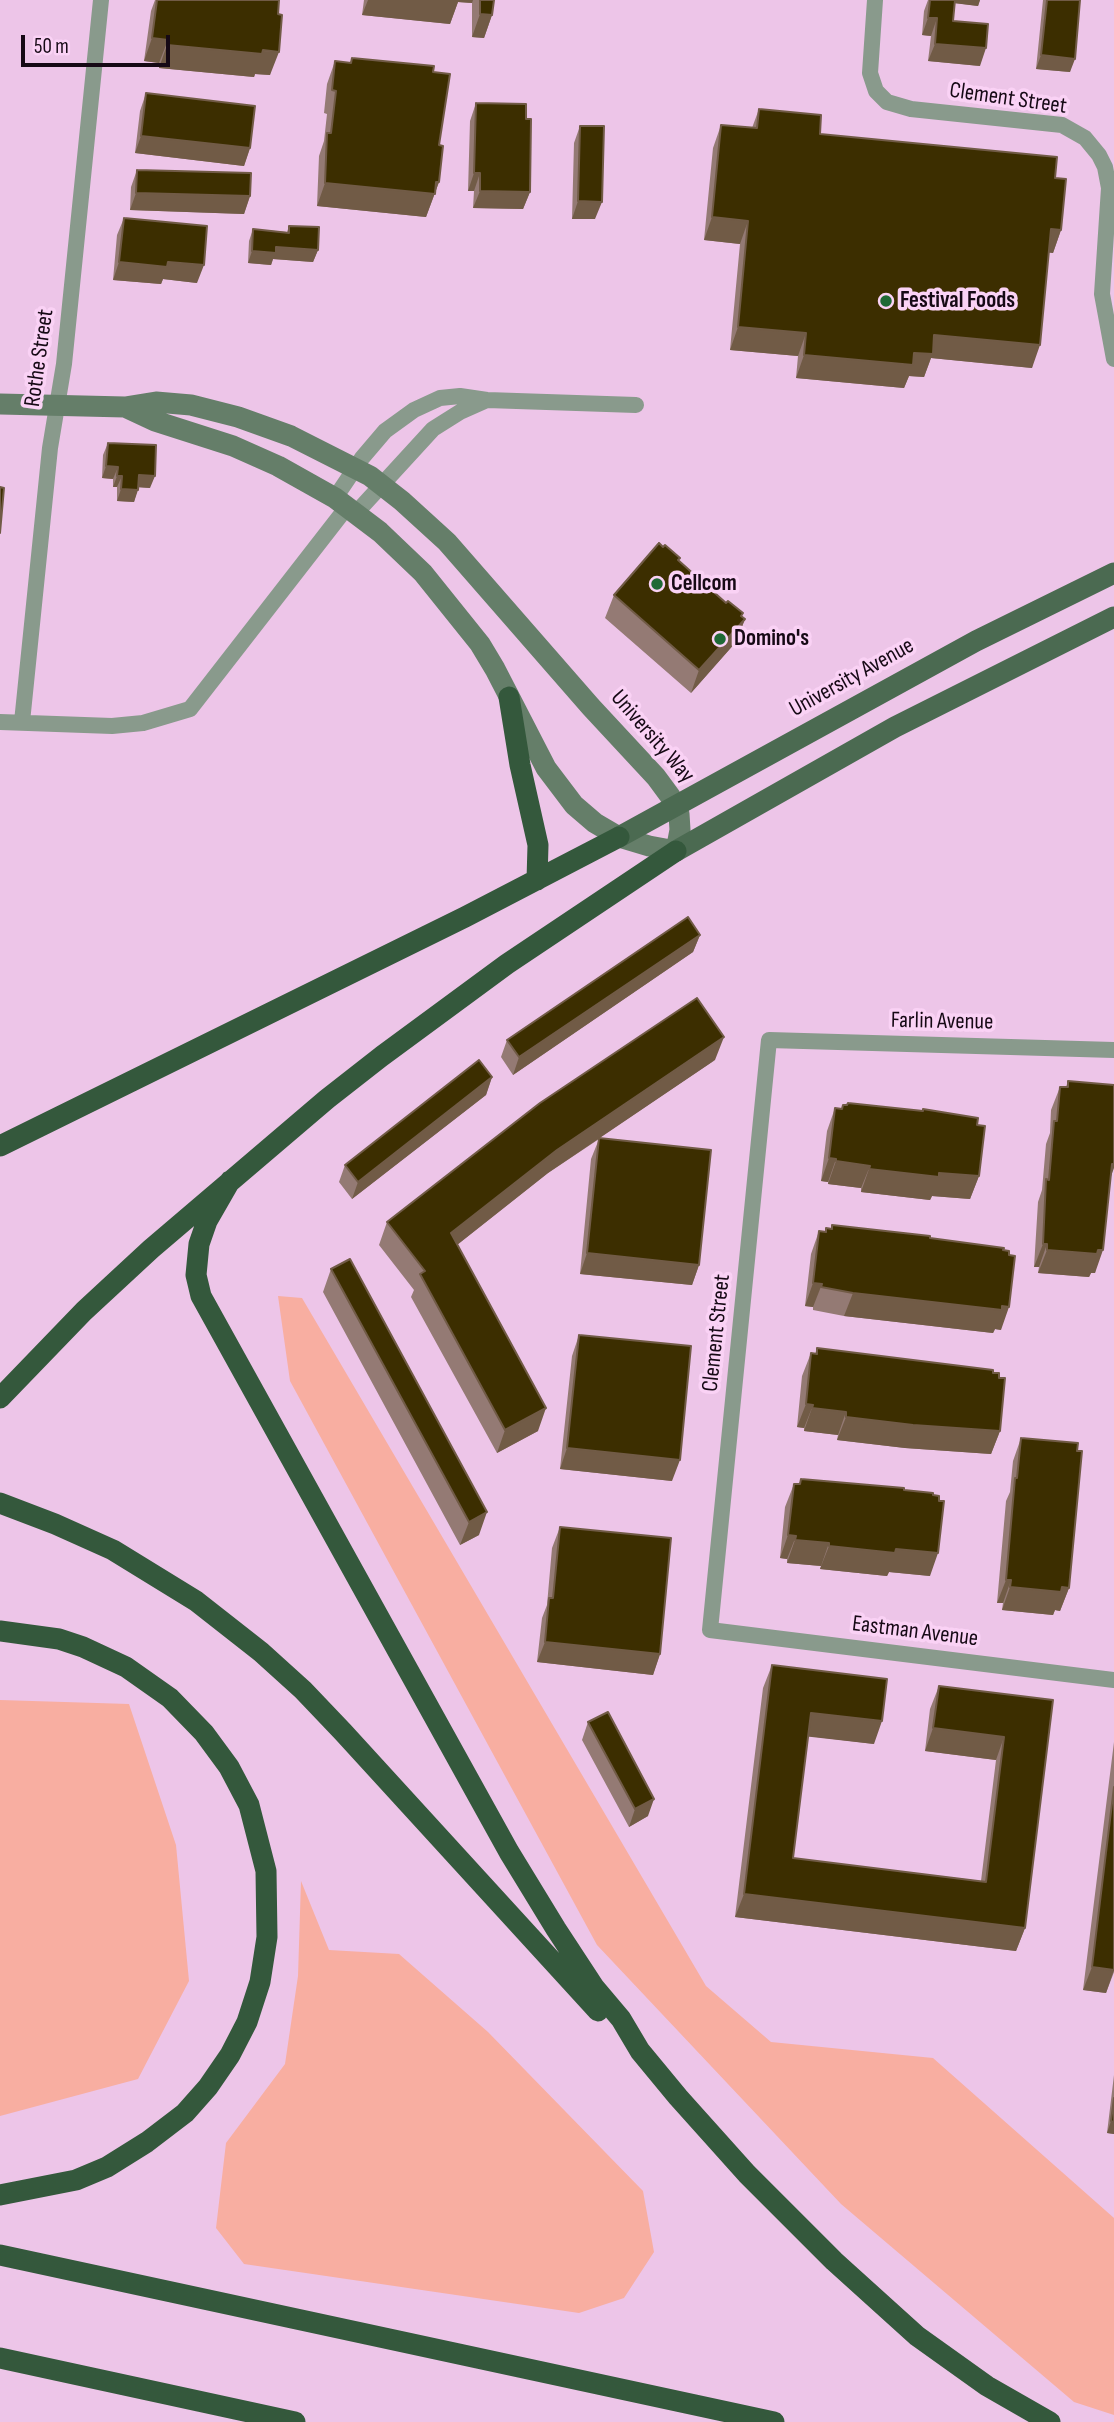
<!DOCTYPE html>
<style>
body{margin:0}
#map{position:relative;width:1114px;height:2422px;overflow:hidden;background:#edc5e8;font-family:"Sofia Sans Condensed",sans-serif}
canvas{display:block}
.scale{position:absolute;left:21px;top:35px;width:149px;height:32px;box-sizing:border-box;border:4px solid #160915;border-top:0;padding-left:9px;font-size:21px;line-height:24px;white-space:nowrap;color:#160915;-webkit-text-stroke:5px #fad2f5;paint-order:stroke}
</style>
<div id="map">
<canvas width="1114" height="2422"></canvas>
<div class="scale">50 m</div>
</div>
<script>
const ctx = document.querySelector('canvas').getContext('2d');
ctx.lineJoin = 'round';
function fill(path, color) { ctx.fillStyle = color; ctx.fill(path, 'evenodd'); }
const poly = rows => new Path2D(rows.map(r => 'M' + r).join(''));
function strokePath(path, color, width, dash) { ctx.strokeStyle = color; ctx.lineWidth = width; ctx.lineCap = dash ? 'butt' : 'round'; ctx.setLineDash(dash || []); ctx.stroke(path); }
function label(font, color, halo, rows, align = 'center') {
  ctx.font = font + ' "Sofia Sans Condensed",sans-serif'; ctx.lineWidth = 7; ctx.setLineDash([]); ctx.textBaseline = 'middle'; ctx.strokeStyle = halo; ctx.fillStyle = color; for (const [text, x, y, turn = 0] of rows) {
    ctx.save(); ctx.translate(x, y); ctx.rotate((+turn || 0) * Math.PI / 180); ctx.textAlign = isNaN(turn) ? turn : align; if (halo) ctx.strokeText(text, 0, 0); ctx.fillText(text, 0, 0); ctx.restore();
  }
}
const green = poly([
 [278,1296,302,1298,706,1986,771,2042,933,2058,1114,2218,1114,2415,1074,2402,841,2204,597,1945,290,1381],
 [0,1700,129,1704,176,1845,189,1981,138,2079,0,2116],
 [301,1881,329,1950,399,1954,488,2032,643,2191,654,2252,624,2298,579,2313,244,2264,216,2228,226,2143,285,2064,298,1976]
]);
const minor = poly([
 [875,0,870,73,876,91,887,102,911,109,1062,125,1085,138,1099,155,1105,167,1109,188,1102,294,1114,359],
 [335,498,362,458,385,431,414,410,440,398,460,396,487,400,636,405],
 [356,513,433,429,460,412,487,400],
 [0,722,112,726,143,723,190,709,347,507],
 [22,722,50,448,64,364,101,0],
 [1114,1050,769,1040,710,1630,1114,1680]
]);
const secondary = poly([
 [0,404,125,407,156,402,191,405,238,417,291,436,370,476,402,501,447,542,591,707,656,777,670,796,679,814,680,830,676,851,649,846,619,837,595,823,574,805,546,768,495,669,480,644,423,573,380,532,335,498,278,466,233,446,155,421,125,407]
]);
const primary = poly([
 [619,837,976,641,1114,573],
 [676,851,895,727,1114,617]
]);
const motorway = poly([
 [509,697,520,765,538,845,537,880],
 [0,1146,465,917,619,837],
 [230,1181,207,1221,199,1244,196,1275,201,1296,509,1852,556,1929,594,1987,621,2019,640,2051,678,2097,747,2174,834,2261,917,2336,987,2386,1050,2422],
 [0,1398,84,1311,151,1249,327,1099,382,1056,507,964,676,851],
 [0,1503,55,1524,113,1550,196,1601,261,1652,303,1690,343,1732,598,2011],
 [0,1631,59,1639,83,1647,126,1667,170,1698,204,1733,229,1767,249,1805,266,1871,267,1937,260,1982,247,2022,230,2055,208,2087,185,2113,147,2142,107,2167,76,2180,0,2195],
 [0,2255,774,2422],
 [0,2358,295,2422]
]);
const wall = poly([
 [155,0,279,0,270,75,255,74,254,77,159,68,159,63,144,61,151,11],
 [364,0,494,0,492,15,484,38,472,37,472,3,458,2,450,24,362,15],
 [928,0,980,0,978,6,955,3,953,21,980,66,928,61,931,36,922,35,924,11],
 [1043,0,1080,0,1070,72,1036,69],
 [352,58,433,72,439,145,439,182,426,217,317,206,319,156,324,141,327,114,324,113,327,84,335,61,350,63],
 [146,93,250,148,244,166,135,153,140,111],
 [476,103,526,119,530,192,523,209,473,208,474,191,468,191,470,121],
 [759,109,820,134,1055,178,1061,230,1053,253,1049,252,1032,368,931,358,924,377,909,376,904,388,796,378,798,356,730,350,740,244,704,240,713,148,721,125,752,128],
 [580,126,595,219,572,219,574,143],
 [137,170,250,196,244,214,130,210,131,187],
 [124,218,197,283,163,279,161,284,113,280,117,235],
 [289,226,318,250,313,262,273,259,271,265,248,263,249,241,253,229,287,232],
 [108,443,150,488,138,487,134,502,117,501,117,487,113,487,113,479,102,478,103,455],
 [679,561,726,603,743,613,742,616,745,619,736,642,691,693,605,618,614,595],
 [700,935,693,952,513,1075,501,1057,507,1040],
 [715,1060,599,1138,699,1265,692,1285,580,1274,591,1159,599,1139,548,1173,457,1245,538,1431,497,1453,411,1297,414,1290,379,1245,387,1222],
 [492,1077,486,1095,352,1199,339,1182,345,1165],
 [1068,1081,1110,1179,1095,1273,1091,1273,1089,1277,1038,1273,1039,1267,1034,1267,1038,1202,1042,1190,1046,1144,1050,1133,1051,1110,1060,1087,1066,1087],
 [843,1105,977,1125,979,1176,970,1199,932,1196,930,1200,861,1192,861,1188,828,1184,828,1182,821,1181,827,1131,835,1108,842,1109],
 [832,1225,930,1238,1001,1330,995,1329,993,1333,844,1316,813,1310,813,1307,805,1306,811,1254,819,1231,825,1232,826,1228,831,1228],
 [331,1269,479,1535,460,1545,323,1292],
 [579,1335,672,1481,560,1469,572,1356],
 [817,1348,1000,1431,991,1454,905,1448,837,1440,838,1435,804,1431,804,1428,797,1427,802,1376,811,1353,815,1354],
 [1021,1438,1069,1588,1060,1611,1055,1610,1053,1615,1002,1610,1003,1603,997,1603,1006,1501,1010,1492,1013,1461],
 [801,1479,904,1490,930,1576,889,1572,887,1576,820,1569,821,1566,787,1563,787,1559,780,1558,785,1507,794,1484,799,1484],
 [560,1527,660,1654,653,1675,537,1662,542,1618,547,1605,552,1548],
 [772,1665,874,1744,808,1736,793,1858,981,1881,996,1760,925,1751,930,1709,939,1686,1053,1700,1025,1928,1016,1951,735,1917,763,1688],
 [588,1722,648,1816,629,1827,582,1740],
 [1114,1742,1114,1972,1106,1993,1083,1990],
 [1114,2075,1114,2134,1107,2133]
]);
const shadedWall = poly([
 [368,0,473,0,472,3,458,2,450,24,362,15],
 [954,0,980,0,978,6,953,3],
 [480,14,492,15,484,38,472,37],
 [928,18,937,18,931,36,922,35],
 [152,38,168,40,159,63,144,61],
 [935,44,986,48,980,66,928,61],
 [167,45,279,52,270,75,255,74,254,77,159,68],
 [1041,55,1075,59,1070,72,1036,69],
 [141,136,250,148,244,166,135,153],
 [474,173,480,173,474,191,468,191],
 [439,182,426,217,317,206,325,183],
 [480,191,530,192,523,209,473,208],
 [136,193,250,196,244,214,130,210],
 [578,201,602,202,595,219,572,219],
 [712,217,748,221,740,244,704,240],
 [1051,229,1061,230,1053,253,1043,252],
 [276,247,318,250,313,262,273,259,271,265,248,263,252,251],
 [119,262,168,262,204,265,197,283,163,279,161,284,113,280],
 [738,327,806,333,798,356,730,350],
 [934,335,1040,345,1032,368,931,358,924,377,909,376,904,388,796,378,804,355],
 [106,466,118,467,113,479,102,478],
 [139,475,155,476,150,488,135,487],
 [117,476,122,476,117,487,113,487],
 [121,489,138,490,134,502,117,501],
 [743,613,738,626,745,619,736,642,691,693,699,670],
 [700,935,693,952,513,1075,519,1057],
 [724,1037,715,1060,548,1173,443,1256,451,1233,557,1150],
 [492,1077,486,1095,352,1199,358,1182],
 [829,1158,836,1159,828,1182,821,1181],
 [836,1161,870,1166,861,1188,828,1184],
 [1112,1164,1114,1164,1114,1168,1107,1187],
 [869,1169,979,1176,970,1199,932,1196,930,1200,861,1192],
 [1043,1244,1047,1244,1039,1267,1034,1267],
 [1047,1250,1103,1250,1095,1273,1091,1273,1089,1277,1038,1273],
 [587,1253,699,1265,692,1285,580,1274],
 [813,1283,822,1284,813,1307,805,1306],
 [853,1293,1009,1307,1001,1330,995,1329,993,1333,844,1316],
 [806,1404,813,1405,804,1428,797,1427],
 [546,1408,538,1431,497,1453,505,1430],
 [812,1408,846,1412,838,1435,804,1431],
 [846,1417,1000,1431,991,1454,905,1448,837,1440],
 [567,1448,680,1460,672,1481,560,1469],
 [487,1512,479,1535,460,1545,469,1522],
 [788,1535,796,1536,787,1559,780,1558],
 [795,1540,829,1543,821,1566,787,1563],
 [829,1546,896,1549,938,1553,930,1576,889,1572,887,1576,820,1569],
 [1006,1580,1011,1580,1003,1603,997,1603],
 [1010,1587,1062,1587,1069,1588,1060,1611,1055,1610,1053,1615,1002,1610],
 [545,1642,660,1654,653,1675,537,1662],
 [811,1713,882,1721,874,1744,803,1736],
 [933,1728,1004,1737,996,1760,925,1751],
 [654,1799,648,1816,629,1827,635,1809],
 [744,1894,1025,1928,1016,1951,735,1917],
 [1092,1967,1114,1970,1106,1993,1083,1990],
 [1111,2121,1114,2122,1114,2134,1107,2133]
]);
const building = poly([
 [157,0,279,0,278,14,282,15,279,52,263,50,262,54,167,45,168,40,152,38,157,0],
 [480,0,494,0,492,15,480,14,480,0],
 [930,0,955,0,953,21,988,24,986,48,935,44,937,18,928,18,930,0],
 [1047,0,1080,0,1075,59,1041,55,1047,0],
 [352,58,434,66,433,72,450,74,439,145,443,146,439,182,436,182,435,194,325,183,327,133,331,133,336,91,332,90,335,61,351,63,352,58],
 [146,93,255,106,250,148,141,136,146,93],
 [476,103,526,104,526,119,531,119,530,192,480,191,480,173,474,173,476,103],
 [759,109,821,115,820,134,1057,157,1055,178,1066,179,1061,230,1051,229,1040,345,934,335,933,354,914,353,913,365,804,355,806,333,738,327,748,221,712,217,721,125,757,128,759,109],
 [580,126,604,126,602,202,578,201,580,126],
 [137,170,251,173,250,196,136,193,137,170],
 [124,218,207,226,204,265,168,262,167,267,119,262,124,218],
 [289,226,319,227,318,250,276,247,276,253,252,251,253,229,289,233,289,226],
 [108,443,156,445,155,476,139,475,138,490,121,489,122,476,117,476,118,467,106,466,108,443],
 [0,487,4,488,0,533,0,487],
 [659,543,663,547,665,545,680,558,678,560,726,603,728,601,743,613,741,616,745,619,699,670,614,595,659,543],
 [688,917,700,935,519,1057,507,1040,688,917],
 [697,998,724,1037,557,1150,451,1233,546,1408,505,1430,420,1274,425,1271,387,1222,540,1103,697,998],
 [479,1060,492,1077,358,1182,345,1165,479,1060],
 [1068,1081,1114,1085,1114,1164,1112,1164,1103,1250,1098,1250,1097,1254,1047,1250,1047,1244,1043,1244,1046,1179,1049,1180,1054,1121,1057,1121,1060,1087,1068,1087,1068,1081],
 [848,1103,923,1111,923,1109,978,1118,977,1125,985,1126,979,1176,939,1173,939,1177,869,1169,870,1166,836,1161,836,1159,829,1158,835,1108,842,1109,843,1105,847,1105,848,1103],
 [599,1138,711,1150,699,1265,587,1253,599,1138],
 [832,1225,930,1236,930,1238,1004,1248,1003,1250,1009,1251,1009,1255,1015,1256,1009,1307,1002,1306,1002,1310,853,1293,821,1287,822,1284,813,1283,819,1231,826,1232,826,1228,832,1229,832,1225],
 [350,1259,487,1512,469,1522,331,1269,350,1259],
 [579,1335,691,1346,680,1460,567,1448,579,1335],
 [817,1348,993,1370,993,1373,999,1373,999,1378,1005,1378,1000,1431,913,1425,846,1417,846,1412,812,1408,813,1405,806,1404,811,1353,817,1354,817,1348],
 [1021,1438,1078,1443,1077,1451,1082,1451,1069,1588,1062,1587,1061,1592,1010,1587,1011,1580,1006,1580,1015,1478,1017,1478,1021,1438],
 [801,1479,904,1488,904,1490,933,1493,933,1495,939,1496,939,1501,944,1501,938,1553,896,1549,895,1553,829,1546,829,1543,795,1540,796,1536,788,1535,794,1484,800,1484,801,1479],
 [560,1527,671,1538,660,1654,545,1642,549,1598,553,1598,560,1527],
 [772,1665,887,1679,882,1721,811,1713,793,1858,986,1882,1004,1737,933,1728,939,1686,1053,1700,1025,1928,744,1894,772,1665],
 [608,1712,654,1799,635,1809,588,1722,608,1712],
 [1114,1787,1114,1970,1092,1967,1114,1787],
 [1114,2098,1114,2122,1111,2121,1114,2098]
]);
const markers = [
 [886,301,7,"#1f6936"],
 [657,584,7,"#1f6936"],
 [720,639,7,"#1f6936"]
];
const streetNames = [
 ["Clement Street",1008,99,8],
 ["Rothe Street",40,358,-82],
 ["University Avenue",852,678,-29],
 ["University Way",652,737,49],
 ["Farlin Avenue",942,1022,1],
 ["Clement Street",717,1333,-84],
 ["Eastman Avenue",915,1632,7]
];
const poiNames = [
 ["Festival Foods",900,301],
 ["Cellcom",671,584],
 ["Domino's",734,639]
];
fill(green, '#f8aea1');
strokePath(minor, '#899a8c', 16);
strokePath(secondary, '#657e69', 21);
strokePath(primary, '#4b6a51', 21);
strokePath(motorway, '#34583c', 21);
fill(wall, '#947a74');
fill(shadedWall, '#715b46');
fill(building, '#3c2e00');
strokePath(building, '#715b46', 2);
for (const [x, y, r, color] of markers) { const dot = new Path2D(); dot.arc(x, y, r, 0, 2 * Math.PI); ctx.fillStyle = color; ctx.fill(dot); strokePath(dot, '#fad2f5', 2.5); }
label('23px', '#160915', '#fad2f5', streetNames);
label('bold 23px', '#160915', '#fad2f5', poiNames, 'left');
</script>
